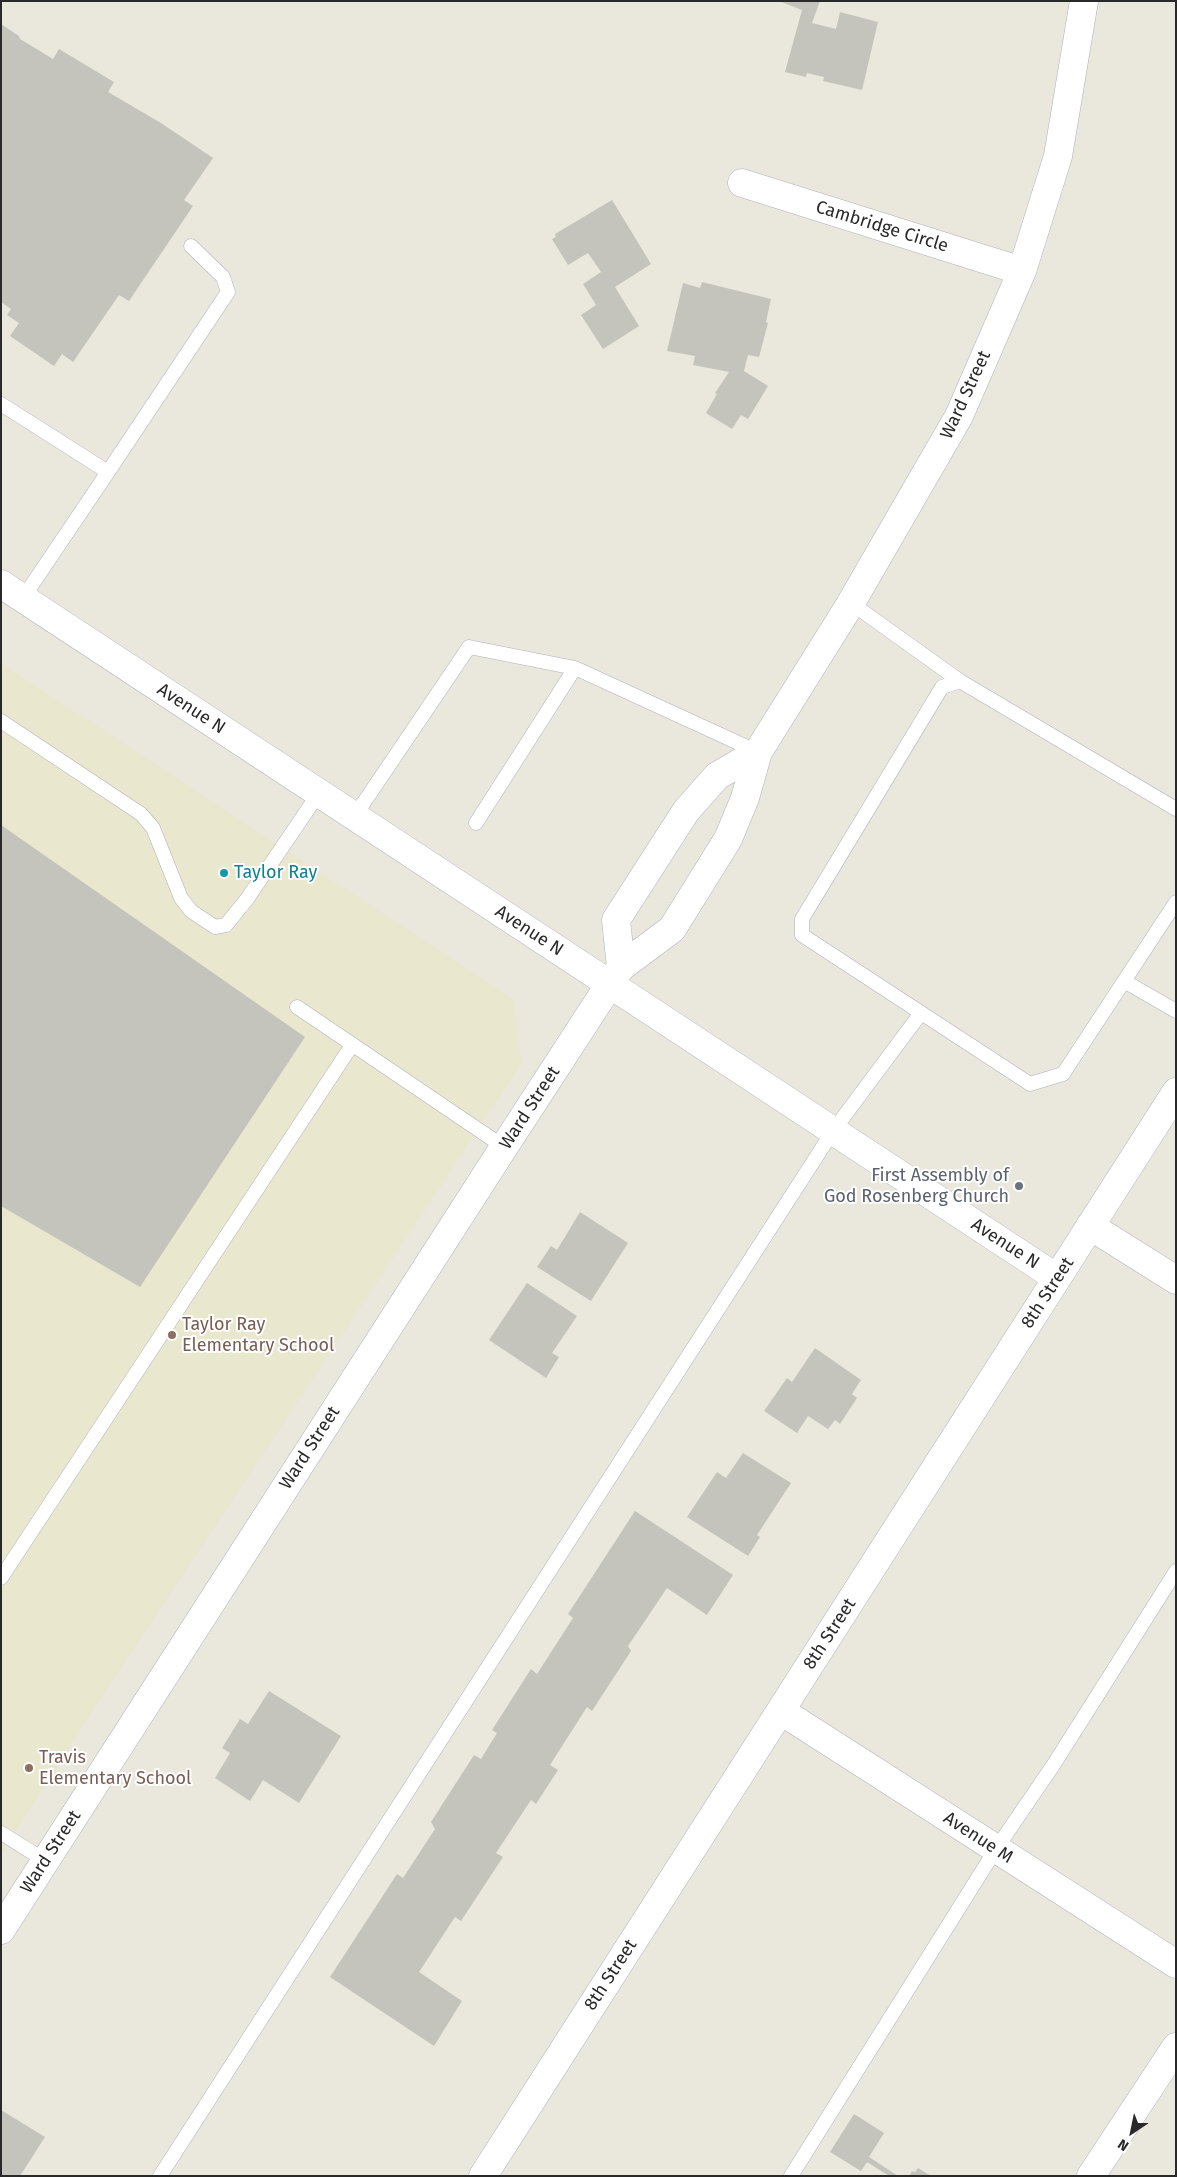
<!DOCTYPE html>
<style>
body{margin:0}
#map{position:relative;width:1177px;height:2177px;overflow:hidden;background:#eae7dd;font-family:"Fira Sans",sans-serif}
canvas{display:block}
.frame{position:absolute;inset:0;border:2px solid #292929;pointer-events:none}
.north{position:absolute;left:1107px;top:2107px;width:50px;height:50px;-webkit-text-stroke:4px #fff;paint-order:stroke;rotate:214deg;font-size:14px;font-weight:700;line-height:20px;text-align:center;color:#292929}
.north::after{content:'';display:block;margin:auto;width:18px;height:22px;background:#292929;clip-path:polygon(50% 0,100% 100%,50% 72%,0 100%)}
</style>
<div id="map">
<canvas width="1177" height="2177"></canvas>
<div class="frame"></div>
<div class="north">N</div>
</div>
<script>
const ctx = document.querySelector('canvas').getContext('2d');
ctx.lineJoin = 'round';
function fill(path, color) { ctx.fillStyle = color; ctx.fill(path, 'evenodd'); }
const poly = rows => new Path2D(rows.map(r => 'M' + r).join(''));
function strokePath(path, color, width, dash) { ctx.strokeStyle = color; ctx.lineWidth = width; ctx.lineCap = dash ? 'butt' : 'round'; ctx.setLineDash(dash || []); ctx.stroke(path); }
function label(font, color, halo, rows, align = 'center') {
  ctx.font = font + ' "Fira Sans",sans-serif'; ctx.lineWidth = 4; ctx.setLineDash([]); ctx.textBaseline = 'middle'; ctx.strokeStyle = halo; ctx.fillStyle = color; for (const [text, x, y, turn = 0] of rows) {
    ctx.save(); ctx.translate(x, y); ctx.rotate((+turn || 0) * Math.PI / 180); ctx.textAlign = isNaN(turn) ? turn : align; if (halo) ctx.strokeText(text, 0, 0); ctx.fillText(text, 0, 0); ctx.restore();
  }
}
const education = poly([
 [1,663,513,999,522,1064,112,1681,1,1855]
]);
const building = poly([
 [779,1,820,1,812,23,836,29,840,12,878,22,862,90,823,81,824,77,807,73,806,77,785,72,802,10],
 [1,24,19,36,20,39,53,59,59,49,114,82,108,92,161,123,213,158,184,200,193,206,129,301,119,295,73,362,62,354,54,366,10,336,19,323,7,315,11,309,1,302],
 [612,200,651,264,615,287,639,326,603,349,581,315,596,305,583,284,601,272,588,253,568,265,552,239,556,237,555,234],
 [702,282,771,299,766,322,768,323,759,357,748,355,744,371,768,386,748,419,741,415,732,429,706,413,717,394,715,393,729,372,693,365,695,356,667,351,683,283,700,288],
 [1,825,305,1037,140,1287,1,1206],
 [580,1212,628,1243,591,1301,537,1267,551,1246,557,1250],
 [527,1283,577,1316,552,1353,559,1357,546,1378,489,1340],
 [815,1348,861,1380,852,1394,857,1398,840,1424,835,1420,828,1429,808,1416,797,1433,764,1411,787,1378,792,1382],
 [743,1453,791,1483,757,1535,760,1537,748,1556,687,1517,717,1472,726,1478],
 [635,1511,733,1575,707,1615,667,1588,628,1646,631,1651,592,1711,587,1707,550,1765,558,1770,536,1804,531,1800,496,1853,503,1857,461,1921,455,1917,419,1972,462,2001,434,2046,330,1977,397,1874,403,1878,435,1829,431,1822,474,1755,481,1759,497,1733,492,1730,531,1669,537,1674,573,1618,568,1614],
 [269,1691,341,1736,299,1803,263,1780,250,1801,215,1778,230,1753,222,1748,240,1719,248,1724],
 [1,2110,45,2137,20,2176,1,2176],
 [854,2114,884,2133,869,2157,898,2176,889,2176,867,2162,861,2171,830,2152],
 [918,2168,931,2176,909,2176,912,2171,915,2172]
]);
const service = poly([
 [1,404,108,472,23,598],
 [108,472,228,292,223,277,191,246],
 [851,603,960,681],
 [1,721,141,814,153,828,181,898,191,911,215,927,226,925,247,899,319,793],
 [1176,809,960,681,942,687,802,919,802,935,1030,1084,1063,1074,1176,902],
 [354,817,469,647,575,668],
 [476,823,575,668,758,752],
 [1124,981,1176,1011],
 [297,1007,504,1147],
 [1,1578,352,1045],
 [1,1833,46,1861],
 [160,2176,833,1131,921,1013],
 [791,2176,996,1849,1054,1764,1176,1571]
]);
const minor = poly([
 [742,183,1022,271],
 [621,967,616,920,686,811,717,776,758,752],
 [1090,1226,1176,1280],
 [1,1930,504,1147,621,967,672,929,728,839,745,798,758,752,848,608,959,416,1022,271,1058,156,1084,1],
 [1091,2176,1176,2047]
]);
const tertiary = poly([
 [1,584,1057,1278],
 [781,1711,1176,1964],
 [483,2176,1176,1092]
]);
const markers = [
 [224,873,5,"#0f9aa8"],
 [1019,1186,5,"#6b7280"],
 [172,1335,5,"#8d6e63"],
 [29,1768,5,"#8d6e63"]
];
const streetNames = [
 ["Cambridge Circle",882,227,17],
 ["Ward Street",966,395,-65],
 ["Avenue N",191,709,33],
 ["Avenue N",529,931,33],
 ["Ward Street",530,1108,-57],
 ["Avenue N",1005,1244,33],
 ["8th Street",1048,1293,-57],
 ["Ward Street",310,1448,-57],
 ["8th Street",830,1634,-57],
 ["Avenue M",978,1838,33],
 ["Ward Street",51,1852,-57],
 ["8th Street",611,1975,-57]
];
const cultureNames = [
 ["Taylor Ray",234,873]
];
const worshipNames = [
 ["First Assembly of",1009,1176],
 ["God Rosenberg Church",1009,1197]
];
const educationNames = [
 ["Taylor Ray",182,1325],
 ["Elementary School",182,1346],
 ["Travis",39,1758],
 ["Elementary School",39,1779]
];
fill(education, '#e9e7ce');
fill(building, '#c5c4bc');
strokePath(service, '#b1b0bb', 15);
strokePath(minor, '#b1b0bb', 29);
strokePath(tertiary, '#b1b0bb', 29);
strokePath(service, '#fff', 14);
strokePath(minor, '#fff', 28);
strokePath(tertiary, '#fff', 28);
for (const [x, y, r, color] of markers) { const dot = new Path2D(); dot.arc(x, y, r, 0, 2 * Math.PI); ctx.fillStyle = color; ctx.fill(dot); strokePath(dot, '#fff', 2); }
label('18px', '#292929', '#fff', streetNames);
label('18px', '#0d838f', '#fff', cultureNames, 'left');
label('18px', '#5b616d', '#fff', worshipNames, 'right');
label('18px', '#785e54', '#fff', educationNames, 'left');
</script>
